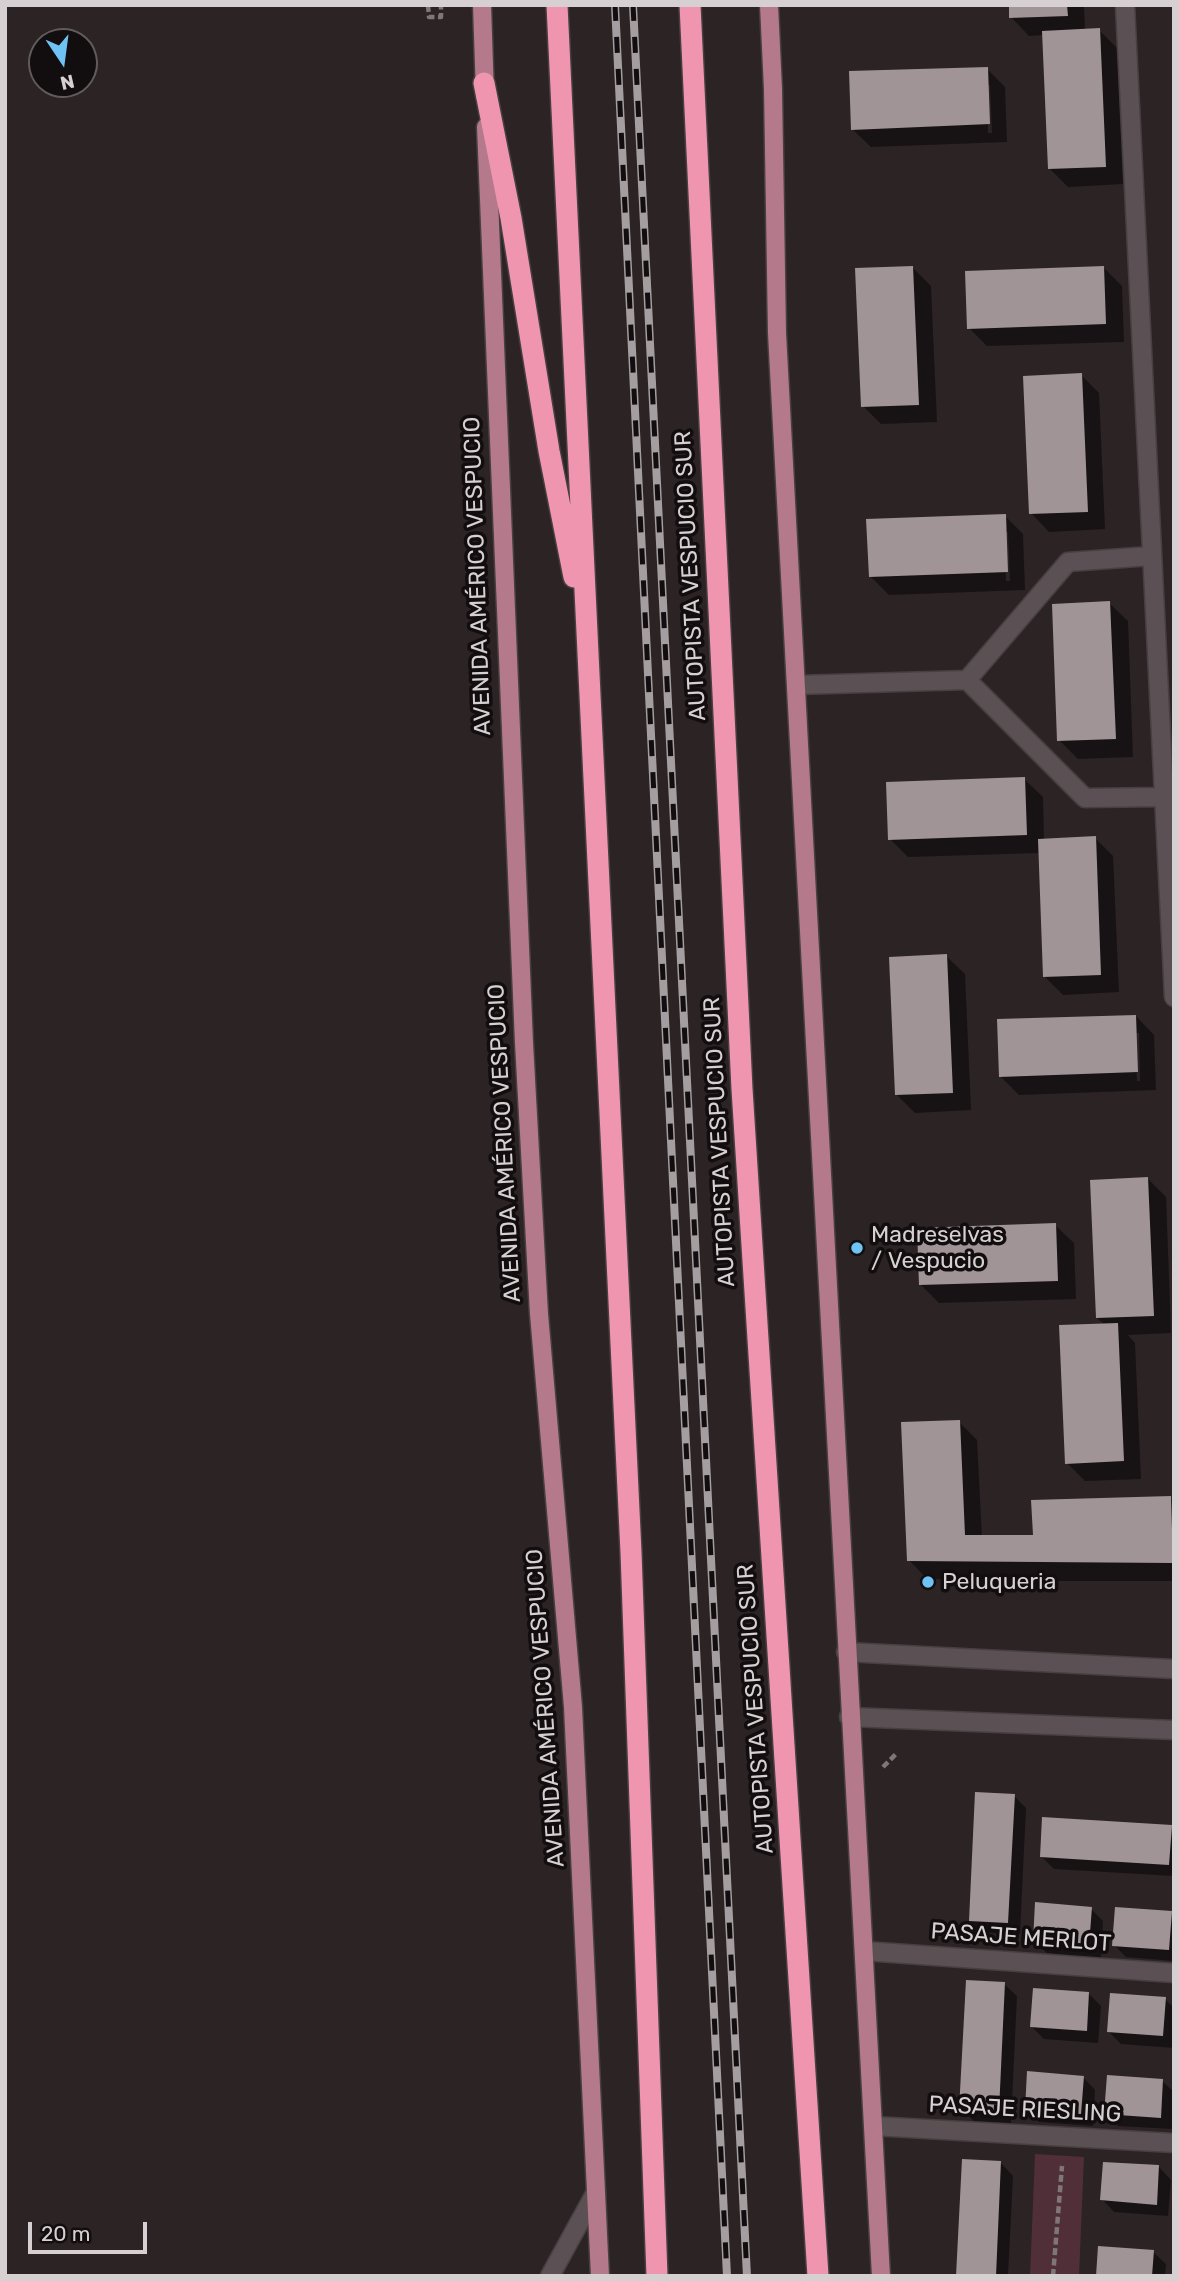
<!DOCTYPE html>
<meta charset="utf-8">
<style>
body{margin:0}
#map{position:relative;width:1179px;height:2281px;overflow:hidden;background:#2c2325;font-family:Rubik,sans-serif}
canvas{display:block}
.frame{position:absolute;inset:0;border:7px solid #d7d0d2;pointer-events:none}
.north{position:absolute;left:28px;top:28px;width:70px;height:70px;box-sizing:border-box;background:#120d0e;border:2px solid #615b5c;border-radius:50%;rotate:167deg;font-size:19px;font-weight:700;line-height:28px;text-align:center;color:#d7d0d2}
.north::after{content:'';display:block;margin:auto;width:24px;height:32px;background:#6fc2f4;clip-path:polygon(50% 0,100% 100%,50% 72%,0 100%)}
.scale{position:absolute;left:28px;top:2222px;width:119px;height:32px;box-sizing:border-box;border:4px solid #d7d0d2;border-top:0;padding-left:9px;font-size:21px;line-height:24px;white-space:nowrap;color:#d7d0d2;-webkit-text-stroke:5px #120d0e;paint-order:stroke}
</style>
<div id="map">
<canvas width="1179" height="2281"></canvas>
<div class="frame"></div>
<div class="north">N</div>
<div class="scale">20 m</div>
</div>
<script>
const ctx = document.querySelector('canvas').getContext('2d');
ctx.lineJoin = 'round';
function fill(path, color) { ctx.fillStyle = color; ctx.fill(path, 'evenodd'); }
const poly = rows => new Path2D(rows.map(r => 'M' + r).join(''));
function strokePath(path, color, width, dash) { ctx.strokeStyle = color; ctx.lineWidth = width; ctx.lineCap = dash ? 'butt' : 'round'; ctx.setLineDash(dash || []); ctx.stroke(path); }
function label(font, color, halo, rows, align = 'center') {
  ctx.font = font + ' Rubik,sans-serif'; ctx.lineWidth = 7; ctx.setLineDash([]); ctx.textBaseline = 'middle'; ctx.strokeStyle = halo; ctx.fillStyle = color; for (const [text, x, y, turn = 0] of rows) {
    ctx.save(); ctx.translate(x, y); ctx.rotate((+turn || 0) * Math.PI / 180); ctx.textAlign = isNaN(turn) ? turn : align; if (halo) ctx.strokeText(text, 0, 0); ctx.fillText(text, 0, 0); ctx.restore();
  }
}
const green = poly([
 [1035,2154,1084,2157,1079,2276,1030,2276]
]);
const shadow = poly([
 [1011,5,1084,5,1085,31,1099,30,1117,48,1123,184,1068,187,1049,168,1044,35,1029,36,1011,17],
 [987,69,1005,87,1007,142,871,147,852,129],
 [987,85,990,85,992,133,988,133],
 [913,268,931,286,937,422,881,424,863,406],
 [1104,268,1122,286,1124,342,987,346,969,328],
 [1081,375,1099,393,1105,529,1049,532,1031,513],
 [1005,516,1023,534,1025,590,889,595,870,576],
 [1004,532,1008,532,1010,581,1006,581],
 [1109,603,1128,621,1133,757,1078,759,1059,740],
 [1024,779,1043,797,1044,840,1095,838,1113,856,1119,992,1063,995,1045,977,1040,853,908,857,890,839],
 [946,956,965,974,971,1110,915,1113,897,1095],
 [1136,1016,1154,1035,1156,1090,1019,1095,1001,1077],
 [1135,1033,1139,1033,1140,1081,1137,1081],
 [1148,1179,1166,1197,1171,1333,1128,1335,1135,1343,1141,1479,1085,1481,1067,1463,1105,1325,1097,1318],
 [1055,1225,1074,1243,1076,1299,939,1303,921,1285],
 [959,1422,977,1440,982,1537,1035,1537,1170,1498,1174,1501,1174,1581,1057,1581,1057,1586,992,1585,987,1580,927,1579,909,1560],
 [1014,1796,1026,1808,1020,1934,983,1933,971,1921],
 [1171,1827,1174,1876,1054,1869,1041,1856],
 [1091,1909,1103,1921,1101,1958,1047,1953,1034,1941],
 [1171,1912,1174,1961,1126,1957,1114,1945],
 [1004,1984,1017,1996,1011,2123,974,2121,961,2109],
 [1089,1994,1101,2006,1098,2043,1044,2039,1032,2027],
 [1165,1999,1174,2008,1174,2048,1121,2044,1108,2031],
 [1083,2077,1095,2090,1093,2126,1039,2122,1026,2110],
 [1162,2081,1174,2092,1173,2129,1118,2126,1106,2113],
 [1001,2163,1013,2176,1008,2276,958,2276],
 [1159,2167,1171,2180,1168,2216,1114,2212,1102,2199],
 [1153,2252,1166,2264,1165,2276,1097,2276]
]);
const building = poly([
 [1009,5,1067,5,1068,16,1009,18],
 [1100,28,1106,167,1048,169,1042,31],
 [988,67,990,124,851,130,849,71],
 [913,266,919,405,861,407,855,268],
 [1104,266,1106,324,967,329,965,271],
 [1082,373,1088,512,1029,514,1023,376],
 [1006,514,1008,572,869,577,866,519],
 [1110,601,1116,739,1057,741,1052,604],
 [1025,777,1027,835,888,840,886,782],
 [1096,836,1101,975,1043,977,1038,839],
 [947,954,953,1093,895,1095,889,957],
 [1136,1015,1138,1072,999,1077,997,1019],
 [1148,1177,1154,1316,1096,1318,1090,1180],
 [1056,1223,1058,1281,919,1285,917,1228],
 [1118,1323,1124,1461,1065,1464,1059,1325],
 [960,1420,965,1535,1033,1535,1031,1500,1171,1496,1173,1563,907,1561,901,1422],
 [975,1792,1015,1794,1008,1923,969,1921],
 [1042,1817,1172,1825,1169,1865,1040,1857],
 [1035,1902,1092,1907,1089,1946,1033,1942],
 [1115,1907,1172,1911,1169,1950,1112,1946],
 [966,1980,1005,1982,999,2111,959,2110],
 [1033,1988,1089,1992,1087,2031,1030,2027],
 [1110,1993,1166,1997,1163,2036,1107,2032],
 [1027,2071,1084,2076,1081,2114,1025,2110],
 [1107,2075,1163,2079,1161,2118,1104,2114],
 [962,2159,1001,2161,996,2276,956,2276],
 [1103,2162,1159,2165,1157,2205,1100,2200],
 [1098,2246,1154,2250,1152,2276,1096,2276]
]);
const path = poly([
 [428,5,429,17,441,17,441,5],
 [883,1767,897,1753],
 [1053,2276,1062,2166]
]);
const minor = poly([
 [1125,5,1174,997],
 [967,680,1068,562,1151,556],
 [797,685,967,680,1085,798,1162,797],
 [864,1951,1174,1973],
 [873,2126,1174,2143]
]);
const tertiary = poly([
 [846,1652,1174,1669],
 [849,1717,1174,1730],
 [550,2276,596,2192]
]);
const primary = poly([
 [482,5,485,95],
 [769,5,773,89,777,333,881,2276],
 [486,127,524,1043,539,1314,573,1707,600,2276]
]);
const motorway = poly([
 [557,5,631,1552,657,2276],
 [690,5,742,1089,818,2276],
 [484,83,511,218,549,451,574,577]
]);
const rail = poly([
 [615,5,727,2276],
 [633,5,747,2276]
]);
const markers = [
 [857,1248,7,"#6fc2f4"],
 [928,1582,7,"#6fc2f4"]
];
const streetNames = [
 ["AVENIDA AMÉRICO VESPUCIO",478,576,-92],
 ["AUTOPISTA VESPUCIO SUR",691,576,-93],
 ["AUTOPISTA VESPUCIO SUR",720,1142,-93],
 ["AVENIDA AMÉRICO VESPUCIO",505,1143,-93],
 ["AVENIDA AMÉRICO VESPUCIO",546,1708,-94],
 ["AUTOPISTA VESPUCIO SUR",756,1709,-94],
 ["PASAJE MERLOT",1021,1938,4],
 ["PASAJE RIESLING",1025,2110,3]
];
const poiNames = [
 ["Madreselvas",871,1235],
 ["/ Vespucio",871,1261],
 ["Peluqueria",942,1582]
];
fill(green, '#502f39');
fill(shadow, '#0007');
fill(building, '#a09497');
strokePath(minor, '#473f41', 21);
strokePath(tertiary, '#473f41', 21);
strokePath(primary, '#473f41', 21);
strokePath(motorway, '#473f41', 24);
strokePath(path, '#7e7678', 4.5, [7, 3.5]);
strokePath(minor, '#5b5053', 18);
strokePath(tertiary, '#5b5053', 18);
strokePath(primary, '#b4798b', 18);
strokePath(motorway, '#ef95b0', 21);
strokePath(rail, '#a59ea0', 8);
strokePath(rail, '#120d0e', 5, [16]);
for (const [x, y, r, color] of markers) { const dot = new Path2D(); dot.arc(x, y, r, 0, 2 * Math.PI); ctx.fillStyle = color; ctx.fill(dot); strokePath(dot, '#120d0e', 2.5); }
label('23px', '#d7d0d2', '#120d0e', streetNames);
label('23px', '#d7d0d2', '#120d0e', poiNames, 'left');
</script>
